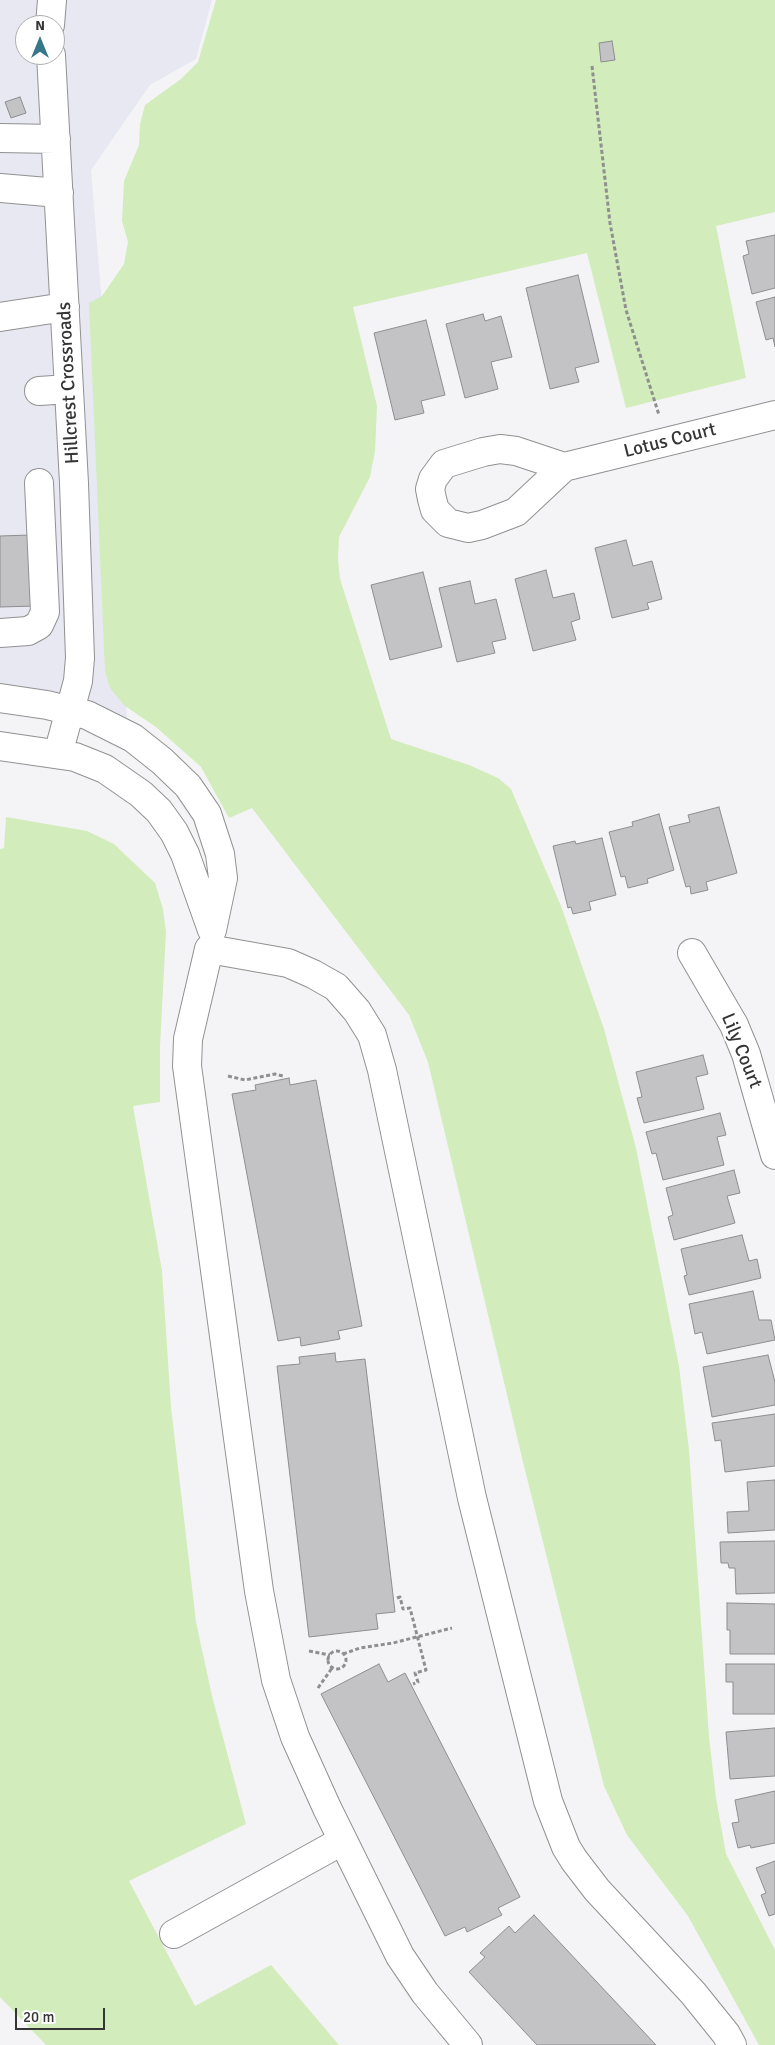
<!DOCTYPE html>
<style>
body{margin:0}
#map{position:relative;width:775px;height:2045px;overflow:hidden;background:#f4f4f6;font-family:Signika,sans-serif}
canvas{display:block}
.north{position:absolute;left:15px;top:15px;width:50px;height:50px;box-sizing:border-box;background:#fff;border:1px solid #aeaeaf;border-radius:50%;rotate:0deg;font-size:14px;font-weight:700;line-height:20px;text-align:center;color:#353536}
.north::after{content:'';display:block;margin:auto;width:18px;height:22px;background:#357889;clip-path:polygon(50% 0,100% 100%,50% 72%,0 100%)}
.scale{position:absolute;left:15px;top:2008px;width:90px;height:22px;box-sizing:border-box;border:2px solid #353536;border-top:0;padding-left:6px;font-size:15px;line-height:18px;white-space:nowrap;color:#353536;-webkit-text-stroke:4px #fff;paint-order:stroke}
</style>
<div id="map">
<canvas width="775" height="2045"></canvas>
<div class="north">N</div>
<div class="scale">20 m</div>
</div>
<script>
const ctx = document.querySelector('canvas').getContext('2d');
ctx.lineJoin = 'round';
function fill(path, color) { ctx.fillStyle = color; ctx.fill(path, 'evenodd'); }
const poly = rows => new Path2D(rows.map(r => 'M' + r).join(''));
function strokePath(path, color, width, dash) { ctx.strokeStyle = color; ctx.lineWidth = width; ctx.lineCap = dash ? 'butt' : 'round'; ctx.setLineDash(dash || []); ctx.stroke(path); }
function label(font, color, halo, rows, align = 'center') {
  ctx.font = font + ' Signika,sans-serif'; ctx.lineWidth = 4.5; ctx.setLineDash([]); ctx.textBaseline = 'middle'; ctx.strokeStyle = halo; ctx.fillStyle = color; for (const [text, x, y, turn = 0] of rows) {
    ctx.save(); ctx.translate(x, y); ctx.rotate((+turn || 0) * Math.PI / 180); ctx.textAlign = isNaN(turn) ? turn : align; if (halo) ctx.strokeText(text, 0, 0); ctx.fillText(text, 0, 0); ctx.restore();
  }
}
const built = poly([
 [0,0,212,0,196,59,150,85,91,170,103,317,127,718,42,691,0,686],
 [25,25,55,25,55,55,25,55]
]);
const green = poly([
 [216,0,775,0,775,212,716,226,746,378,626,408,587,253,353,307,377,406,375,451,370,477,339,537,338,559,340,579,391,739,469,765,498,778,511,789,561,906,604,1029,636,1148,679,1366,689,1450,709,1737,716,1798,726,1854,775,1950,775,2045,759,2045,688,1916,627,1835,604,1786,523,1462,428,1062,409,1015,252,808,229,818,201,767,156,727,125,706,110,688,105,671,89,303,102,296,124,264,128,242,122,221,124,181,139,145,140,124,145,105,181,79,198,62],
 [6,817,87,831,114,844,155,883,163,909,166,932,160,1046,160,1102,133,1106,162,1271,171,1407,196,1622,212,1696,246,1824,129,1881,195,2006,271,1965,339,2045,46,2045,0,1997,0,849,4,848]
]);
const building = poly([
 [612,41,615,60,601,62,599,43,612,41],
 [20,97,26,113,11,118,5,102,20,97],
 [775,235,775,288,752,294,743,256,749,254,746,241,775,235],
 [578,275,599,362,575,368,579,382,550,389,526,288,578,275],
 [775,297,775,347,773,338,766,340,756,302,775,297],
 [483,314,485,321,501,316,512,357,491,362,498,389,465,398,446,324,483,314],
 [426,320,445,395,421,401,424,413,395,420,374,333,426,320],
 [31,535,35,606,0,607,0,536,31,535],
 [626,540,633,566,652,561,662,599,647,603,649,609,612,618,595,548,626,540],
 [546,570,553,598,574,593,580,619,571,622,576,640,533,651,515,579,546,570],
 [423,572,442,647,390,660,371,585,423,572],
 [470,581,475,604,496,599,506,639,492,642,495,653,457,662,439,588,470,581],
 [719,807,737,873,706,882,708,890,691,894,690,886,686,887,669,827,690,822,688,815,719,807],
 [659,814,674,870,647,879,648,883,628,888,625,876,621,877,609,832,633,826,632,822,659,814],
 [602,838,616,895,589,902,591,910,573,914,571,907,568,908,553,846,575,841,576,844,602,838],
 [703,1055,708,1074,696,1077,704,1109,644,1123,637,1098,642,1097,636,1072,703,1055],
 [289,1078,290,1085,316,1080,362,1326,338,1331,340,1339,301,1346,300,1337,278,1341,232,1094,256,1090,255,1085,289,1078],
 [720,1113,726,1135,717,1137,724,1165,663,1180,656,1153,652,1154,646,1132,720,1113],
 [734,1170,740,1193,727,1196,735,1223,674,1240,668,1217,673,1215,666,1188,734,1170],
 [742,1235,749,1261,757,1259,761,1278,689,1295,684,1276,687,1275,681,1249,742,1235],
 [753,1291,759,1320,771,1320,775,1340,707,1354,702,1332,695,1334,689,1304,753,1291],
 [335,1353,336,1362,365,1359,395,1612,376,1614,378,1629,309,1637,277,1366,300,1364,299,1357,335,1353],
 [768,1355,775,1382,775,1405,712,1417,703,1367,768,1355],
 [775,1414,775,1466,725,1472,721,1440,715,1441,712,1423,775,1414],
 [775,1480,775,1530,728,1533,727,1512,749,1511,747,1482,775,1480],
 [775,1541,775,1593,736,1594,735,1568,729,1568,728,1563,721,1563,720,1542,775,1541],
 [727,1603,775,1604,775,1654,730,1654,730,1630,727,1630,727,1603],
 [379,1664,388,1682,405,1673,520,1897,498,1908,502,1915,467,1932,465,1927,445,1936,321,1694,379,1664],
 [726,1664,775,1664,775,1714,733,1714,733,1682,726,1682,726,1664],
 [775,1728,775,1776,730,1779,726,1732,775,1728],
 [775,1791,775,1843,751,1848,750,1845,738,1848,732,1823,739,1822,735,1800,775,1791],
 [775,1861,775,1914,769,1916,761,1895,766,1893,756,1868,775,1861],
 [534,1915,656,2045,537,2045,469,1972,485,1957,480,1953,509,1926,515,1933,534,1915]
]);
const path = poly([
 [592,66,610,223,626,310,659,415],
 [228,1076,245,1080,275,1074,283,1076],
 [397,1598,400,1597,403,1609,410,1608,426,1670,415,1673,418,1682,413,1684],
 [309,1651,330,1655],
 '328 1660a9 9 0 1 1 18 0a9 9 0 1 1-18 0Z',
 [343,1654,360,1648,393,1643,452,1628],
 [318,1688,332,1668]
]);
const minor = poly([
 [50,25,52,0],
 [51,55,74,483,80,658,78,681,58,754],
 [0,138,56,139],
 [0,188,59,193],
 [0,317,65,307],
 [39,391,69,389],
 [564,467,516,451,500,449,483,452,444,464,433,479,430,489,432,499,435,510,448,523,468,528,482,525,516,512,564,467,775,415],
 [0,633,28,631,39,625,45,612,39,483],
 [0,698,47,705,87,715,133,738,162,761,188,786,207,814,220,854,223,878,212,930,185,854,174,832,159,811,141,794,105,769,75,757,0,746],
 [692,953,734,1025,746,1054,775,1155],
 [174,1934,342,1841],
 [468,2045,425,1993,400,1956,327,1808,295,1737,276,1680,259,1591,187,1066,188,1039,209,949,288,963,313,974,336,987,357,1011,372,1035,382,1070,472,1498,548,1801,566,1847,574,1860,597,1890,693,1993,726,2034,732,2045]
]);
const streetNames = [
 ["Hillcrest Crossroads",69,383,-93],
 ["Lotus Court",670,441,-14],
 ["Lily Court",741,1051,68]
];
fill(built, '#e7e8f1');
fill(green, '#d2ecbb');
fill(building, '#c3c3c5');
strokePath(building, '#8e8e90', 1);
strokePath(minor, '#919192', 30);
strokePath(path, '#8f8f90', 3, [4, 2.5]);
strokePath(minor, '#fff', 28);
label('19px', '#353536', '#fff', streetNames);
</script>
